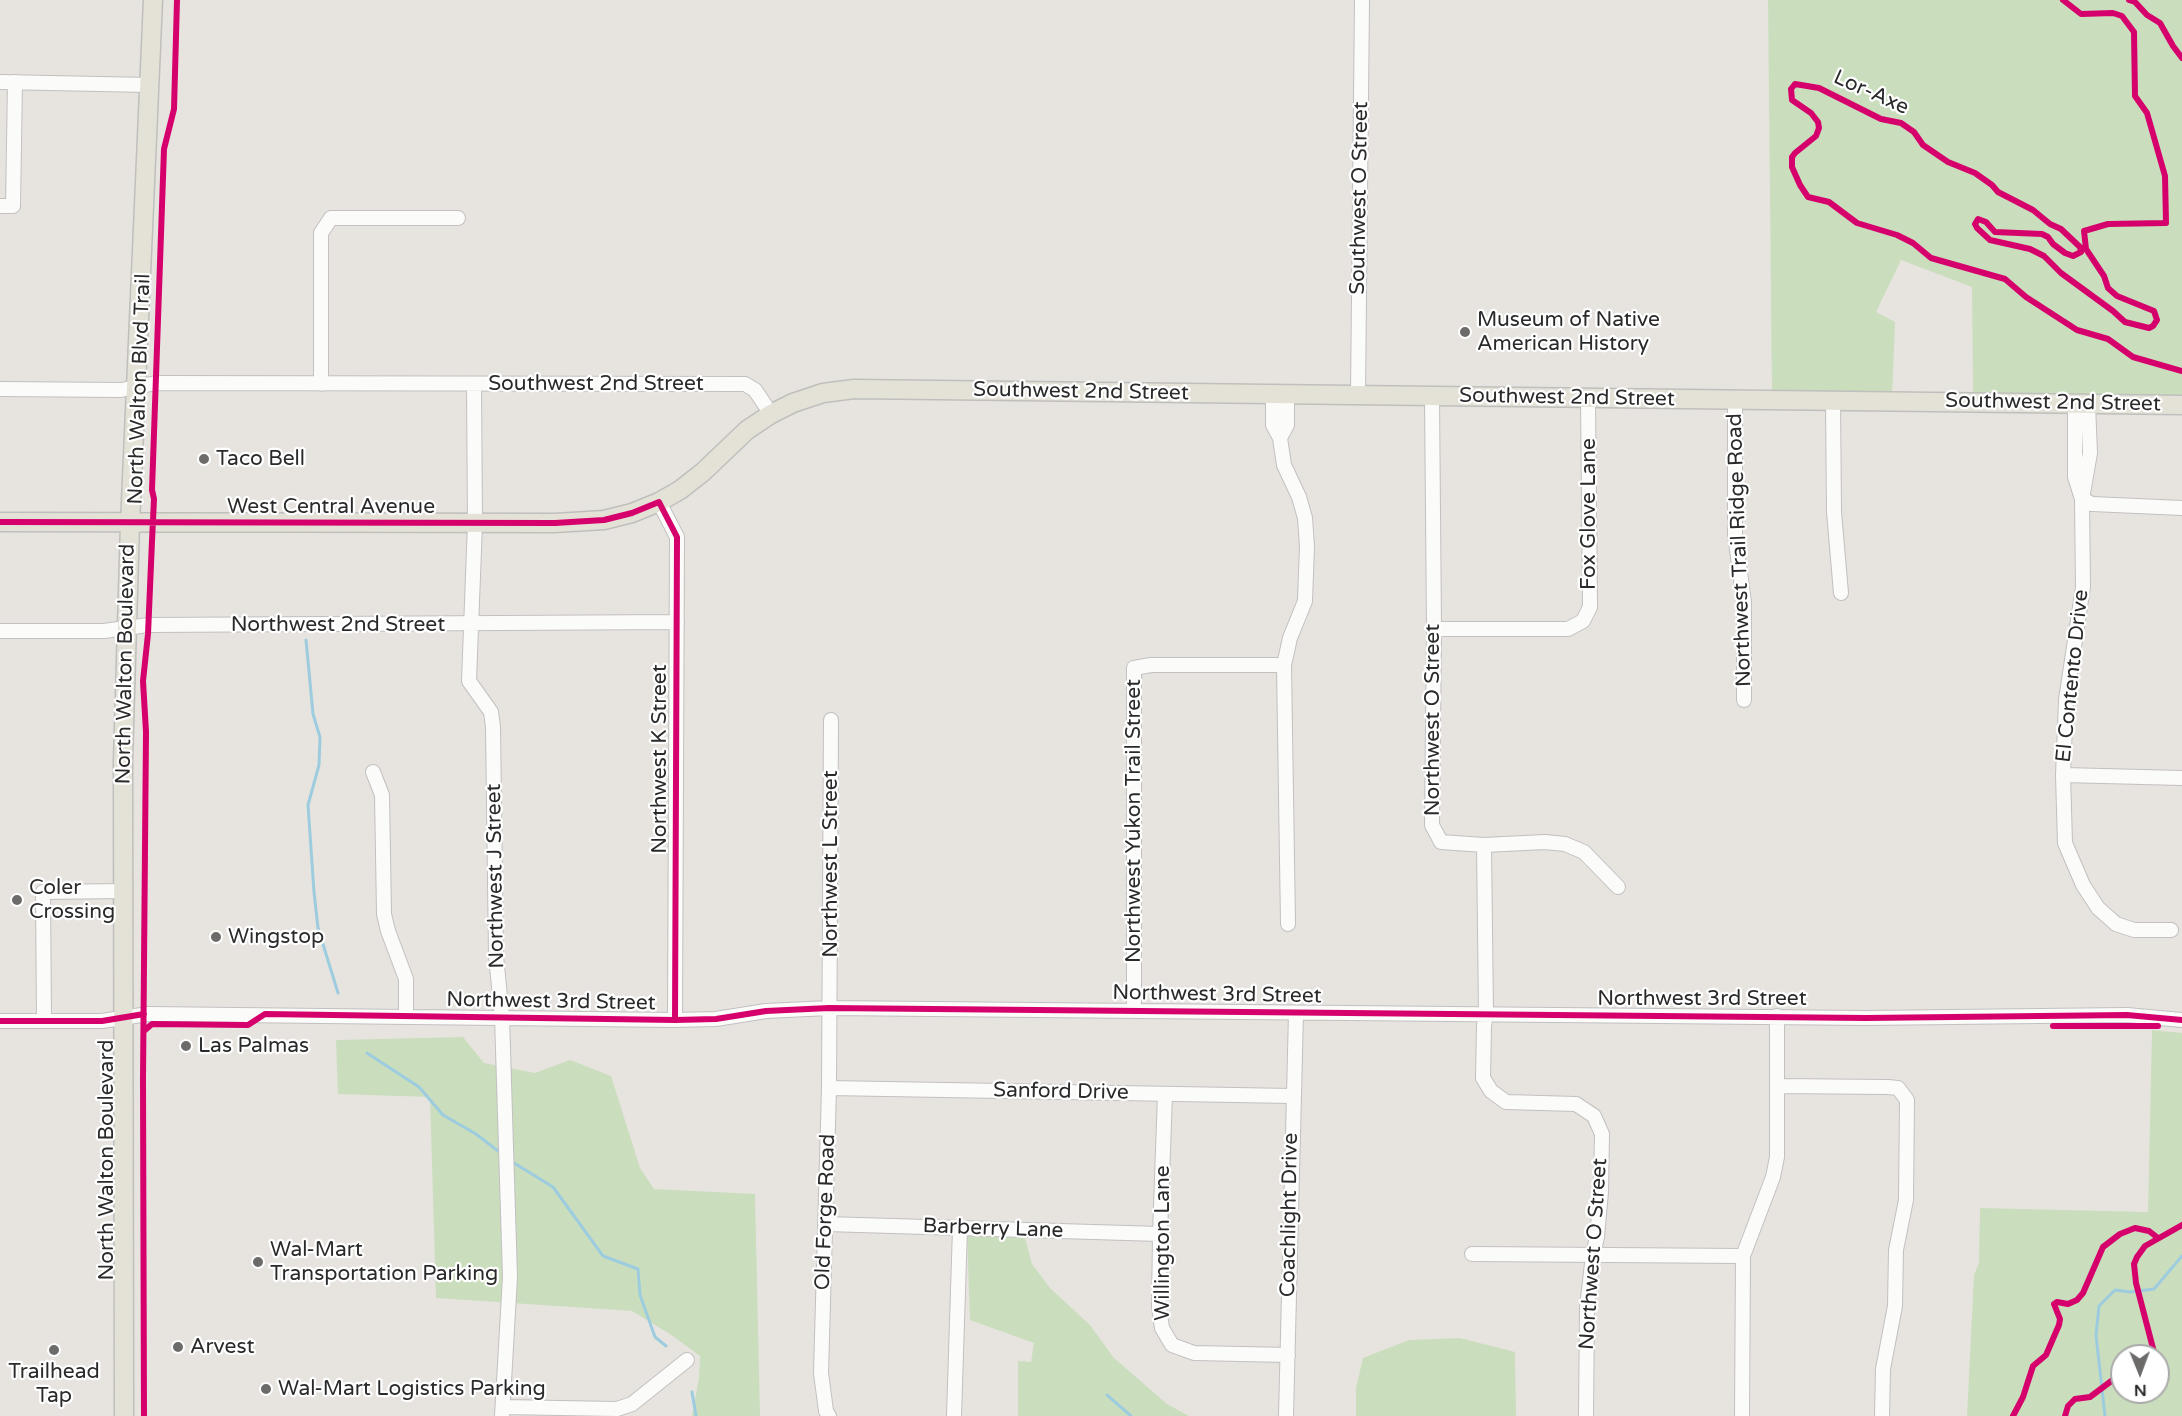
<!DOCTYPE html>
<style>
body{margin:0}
#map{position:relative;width:2182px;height:1416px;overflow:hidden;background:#e7e4e0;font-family:"Varela Round",sans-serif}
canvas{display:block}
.north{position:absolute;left:2110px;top:1344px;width:60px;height:60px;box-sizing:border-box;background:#fff;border:2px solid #aaa;border-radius:50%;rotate:179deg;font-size:16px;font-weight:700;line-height:24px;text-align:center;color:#2a2a2a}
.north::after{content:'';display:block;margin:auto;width:21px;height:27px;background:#6c6b6a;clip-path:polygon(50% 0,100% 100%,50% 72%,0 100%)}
</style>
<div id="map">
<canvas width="2182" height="1416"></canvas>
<div class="north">N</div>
</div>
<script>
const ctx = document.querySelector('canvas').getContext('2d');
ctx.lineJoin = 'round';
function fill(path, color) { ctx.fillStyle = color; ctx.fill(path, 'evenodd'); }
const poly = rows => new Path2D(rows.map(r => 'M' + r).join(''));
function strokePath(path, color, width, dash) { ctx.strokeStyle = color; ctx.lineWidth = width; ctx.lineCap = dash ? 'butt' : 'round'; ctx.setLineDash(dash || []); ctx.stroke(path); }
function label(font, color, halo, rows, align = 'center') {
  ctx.font = font + ' "Varela Round",sans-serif'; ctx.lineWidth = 4.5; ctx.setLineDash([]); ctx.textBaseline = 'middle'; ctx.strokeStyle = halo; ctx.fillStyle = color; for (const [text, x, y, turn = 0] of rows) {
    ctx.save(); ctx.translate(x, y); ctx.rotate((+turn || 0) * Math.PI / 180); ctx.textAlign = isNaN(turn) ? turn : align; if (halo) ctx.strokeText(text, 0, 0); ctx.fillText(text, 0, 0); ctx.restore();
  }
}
const green = poly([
 [1768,0,2182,0,2182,403,1973,396,1972,287,1901,260,1876,312,1895,322,1892,397,1772,394],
 [2152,1030,2182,1033,2182,1416,1967,1416,1974,1275,1979,1263,1980,1208,2148,1212],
 [2122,1356,2158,1356,2158,1392,2122,1392],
 [463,1037,484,1063,535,1073,570,1060,611,1076,640,1168,654,1189,755,1194,760,1416,692,1416,699,1378,700,1356,673,1336,632,1311,436,1298,430,1097,338,1094,336,1040],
 [967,1236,1025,1238,1032,1264,1050,1288,1090,1325,1114,1358,1167,1404,1189,1416,1018,1416,1018,1361,1031,1362,1034,1343,970,1320],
 [1460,1338,1515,1352,1516,1416,1356,1416,1356,1388,1363,1358,1409,1340]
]);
const stream = poly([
 [306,640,313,714,320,737,319,765,308,805,314,892,318,928,338,993],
 [367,1053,419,1087,443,1115,476,1134,498,1151],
 [514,1163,553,1187,603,1256,638,1269,640,1295,655,1337,666,1346],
 [692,1392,696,1416],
 [1107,1395,1131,1416],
 [2105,1416,2096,1335,2099,1306,2115,1290,2130,1292,2154,1289,2182,1256]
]);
const minor = poly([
 [0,82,149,85],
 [0,206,13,206,15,82],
 [321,384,321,233,331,218,458,218],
 [474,384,475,523,469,681,491,712,493,727,496,956,502,1017,510,1277,502,1416],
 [0,389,121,390,156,383,745,384,755,390,771,414],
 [1273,394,1273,425,1280,438,1284,465,1299,497,1305,518,1307,546,1305,601,1290,638,1284,665,1288,924],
 [1358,395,1362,0],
 [1432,396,1434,629,1432,825,1441,842,1484,845,1545,842,1565,844,1584,852,1618,887],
 [1735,400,1735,535,1744,602,1744,700],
 [1833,401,1834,512,1841,593],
 [2075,404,2075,477,2082,499,2090,453,2088,404],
 [1280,438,1287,425,1287,395],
 [659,502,677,537,675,1020],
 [1434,629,1568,629,1583,621,1590,607,1588,398],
 [0,631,104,631,148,625,677,622],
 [373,772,382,795,384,914,388,931,406,979,406,1016],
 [2063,775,2182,778],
 [1484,845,1486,1014,1484,1026,1483,1078,1491,1091,1506,1102,1576,1104,1594,1116,1602,1134,1601,1192,1597,1237,1593,1255,1587,1307,1586,1416],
 [2171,930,2134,930,2116,924,2098,908,2083,885,2065,843,2063,775,2066,700,2083,587,2082,499,2092,504,2182,508],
 [1134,1011,1134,668,1151,665,1284,665],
 [0,1021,102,1021,148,1014,675,1020,716,1019,766,1011,829,1008,1866,1018,2127,1015,2182,1020],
 [44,1021,43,892,123,891],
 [1778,1086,1888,1087,1898,1088,1907,1100,1906,1200,1896,1250,1895,1306,1883,1369,1882,1416],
 [829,1088,1292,1096],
 [1165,1094,1160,1234,1159,1307,1162,1328,1172,1345,1194,1353,1288,1355],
 [826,1224,1160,1234],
 [1472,1254,1743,1256],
 [503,1407,617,1409,632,1404,687,1360],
 [829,1416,826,1411,821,1373,829,1088,831,720],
 [954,1416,960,1228],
 [1286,1416,1296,1013],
 [1742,1416,1743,1256,1773,1177,1777,1157,1777,1016]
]);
const major = poly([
 [0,522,555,523,604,520,632,513,659,502,680,490,703,472,747,430,771,414,793,403,823,393,854,389,2182,405],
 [124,1416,123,761,130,524,153,0]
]);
const cycleway = poly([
 [2063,0,2081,14,2113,13,2122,16,2134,32,2135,96,2147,113,2165,176,2166,223,2108,224,2084,231,2086,249,2104,276,2108,288,2117,296,2154,311,2157,320,2153,326,2149,328,2125,322,2113,311,2061,273,2044,256,2030,249,1990,240,1977,228,1975,224,1978,219,1986,222,1995,232,2042,234,2048,237,2053,244,2065,253,2073,256,2081,252,2080,247,2061,229,2050,224,2033,210,1998,192,1992,185,1975,173,1948,162,1923,145,1914,132,1901,123,1881,119,1819,88,1795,84,1791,89,1792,100,1811,113,1818,122,1819,128,1816,136,1795,153,1792,157,1792,167,1800,185,1808,197,1829,202,1857,223,1897,235,1913,243,1931,258,2005,279,2026,297,2077,330,2108,339,2133,357,2182,371],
 [2129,0,2135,2,2147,15,2160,23,2173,46,2182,58],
 [0,522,555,523,604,520,632,513,659,502,677,537,675,1020],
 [0,1021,102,1021,144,1014],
 [2053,1026,2158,1026],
 [144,1031,152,1024,248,1025,265,1014,675,1020,716,1019,766,1011,829,1008,1866,1018,2127,1015,2182,1020],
 [2155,1356,2136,1283,2134,1264,2137,1257,2145,1246,2182,1225],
 [144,1416,143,1079,146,732,143,681,148,634,152,541,154,499,152,490,164,149,174,109,177,0],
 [2013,1416,2023,1397,2033,1366,2046,1355,2059,1325,2060,1319,2054,1304,2057,1302,2068,1304,2077,1300,2083,1293,2103,1247,2120,1234,2135,1228,2149,1231,2158,1238],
 [2065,1416,2068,1406,2075,1399,2090,1397,2122,1373]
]);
const markers = [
 [1465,332,6,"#6c6b6a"],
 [204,459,6,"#6c6b6a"],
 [17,900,6,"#6c6b6a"],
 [216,937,6,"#6c6b6a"],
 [186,1046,6,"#6c6b6a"],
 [258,1262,6,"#6c6b6a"],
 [178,1347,6,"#6c6b6a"],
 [54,1350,6,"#6c6b6a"],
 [266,1389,6,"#6c6b6a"]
];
const streetNames = [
 ["Lor-Axe",1871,93,24],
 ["Southwest O Street",1360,198,-89],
 ["Southwest 2nd Street",596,384],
 ["North Walton Blvd Trail",140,389,-88],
 ["Southwest 2nd Street",1081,392,1],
 ["Southwest 2nd Street",1567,398,1],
 ["Southwest 2nd Street",2053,403,1],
 ["West Central Avenue",331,507],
 ["Fox Glove Lane",1589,514,-90],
 ["Northwest Trail Ridge Road",1740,550,-92],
 ["Northwest 2nd Street",338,625],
 ["North Walton Boulevard",126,664,-89],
 ["El Contento Drive",2073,676,-84],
 ["Northwest O Street",1433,720,-90],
 ["Northwest K Street",660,759,-90],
 ["Northwest Yukon Trail Street",1134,821,-90],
 ["Northwest L Street",831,864,-90],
 ["Northwest J Street",496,876,-91],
 ["Northwest 3rd Street",1217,995,1],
 ["Northwest 3rd Street",1702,999],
 ["Northwest 3rd Street",551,1002,1],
 ["Sanford Drive",1061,1092,1],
 ["North Walton Boulevard",107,1160,-90],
 ["Old Forge Road",826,1212,-88],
 ["Coachlight Drive",1290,1215,-89],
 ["Barberry Lane",993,1229,2],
 ["Willington Lane",1163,1243,-90],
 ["Northwest O Street",1594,1254,-86]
];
const poiNames = [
 ["Museum of Native",1477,320],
 ["American History",1477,344],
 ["Taco Bell",216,459],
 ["Coler",29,888],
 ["Crossing",29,912],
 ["Wingstop",228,937],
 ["Las Palmas",198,1046],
 ["Wal-Mart",270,1250],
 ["Transportation Parking",270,1274],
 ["Arvest",190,1347],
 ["Trailhead",54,1372,"center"],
 ["Tap",54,1396,"center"],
 ["Wal-Mart Logistics Parking",278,1389]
];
fill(green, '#cadebd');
strokePath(stream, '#9dccdf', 3);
strokePath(minor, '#c2c0c0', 16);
strokePath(major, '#bfbfbd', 21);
strokePath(minor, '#fbfbfa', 14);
strokePath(major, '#e4e1d6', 18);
strokePath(cycleway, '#d6006c', 6);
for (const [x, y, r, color] of markers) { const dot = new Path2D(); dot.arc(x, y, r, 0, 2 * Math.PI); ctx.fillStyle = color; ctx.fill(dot); strokePath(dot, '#fff', 2); }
label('21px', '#2a2a2a', '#fff', streetNames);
label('21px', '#2a2a2a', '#fff', poiNames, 'left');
</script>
